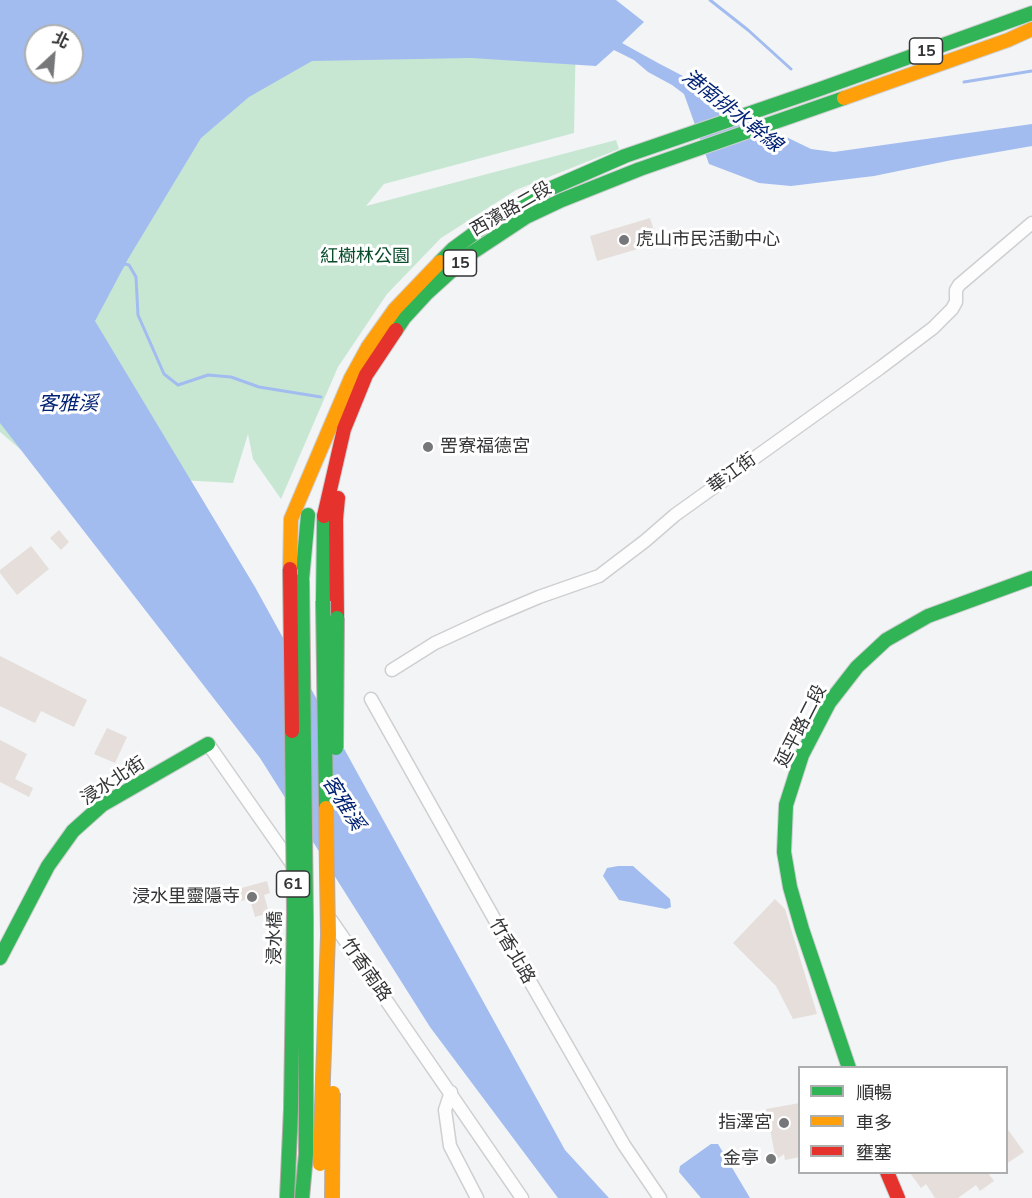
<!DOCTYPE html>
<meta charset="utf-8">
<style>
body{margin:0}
#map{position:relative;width:1032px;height:1198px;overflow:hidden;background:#f2f4f6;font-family:Mulish,"Noto Sans TC",sans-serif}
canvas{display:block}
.legend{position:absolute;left:798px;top:1066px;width:210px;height:108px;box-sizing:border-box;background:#fff;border:2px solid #adaeae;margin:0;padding:8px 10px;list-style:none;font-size:18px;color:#333435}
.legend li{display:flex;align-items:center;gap:12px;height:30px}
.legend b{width:30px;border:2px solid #adaeae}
.north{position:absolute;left:24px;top:24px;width:60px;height:60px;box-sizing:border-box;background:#fff;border:2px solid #adaeae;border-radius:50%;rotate:26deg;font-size:16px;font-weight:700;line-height:24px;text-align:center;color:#333435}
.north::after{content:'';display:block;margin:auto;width:21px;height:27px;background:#767779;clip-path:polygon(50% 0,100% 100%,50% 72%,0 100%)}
</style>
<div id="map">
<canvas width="1032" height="1198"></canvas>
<ul class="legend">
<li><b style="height:8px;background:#30b455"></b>順暢</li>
<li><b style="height:8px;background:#ff9f0a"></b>車多</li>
<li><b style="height:8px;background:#e5322d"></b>壅塞</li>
</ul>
<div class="north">北</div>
</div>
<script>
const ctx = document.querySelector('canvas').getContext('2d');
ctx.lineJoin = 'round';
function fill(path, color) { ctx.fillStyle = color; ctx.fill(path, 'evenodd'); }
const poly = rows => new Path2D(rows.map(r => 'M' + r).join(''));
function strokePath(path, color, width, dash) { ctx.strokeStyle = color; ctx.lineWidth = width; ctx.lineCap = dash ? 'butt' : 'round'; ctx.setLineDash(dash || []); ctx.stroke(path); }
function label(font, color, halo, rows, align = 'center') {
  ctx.font = font + ' Mulish,"Noto Sans TC",sans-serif'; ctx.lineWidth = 6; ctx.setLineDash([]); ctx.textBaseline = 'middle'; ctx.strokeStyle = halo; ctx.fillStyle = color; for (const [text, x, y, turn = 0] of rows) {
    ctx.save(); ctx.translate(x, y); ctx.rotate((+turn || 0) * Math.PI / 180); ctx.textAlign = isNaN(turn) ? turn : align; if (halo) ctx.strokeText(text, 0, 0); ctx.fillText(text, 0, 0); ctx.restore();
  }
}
const green = poly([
 [0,0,576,30,574,133,384,184,366,206,616,140,619,149,516,190,441,238,387,294,338,367,281,499,253,459,248,434,233,483,145,478,27,455,0,432],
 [36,36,72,36,72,72,36,72]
]);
const water = poly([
 [0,0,616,0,644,22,622,43,658,63,729,100,778,133,811,149,834,152,1032,124,1032,146,952,160,874,176,791,186,759,183,709,164,684,94,672,85,648,72,634,60,614,50,596,66,471,58,312,61,249,97,201,138,128,259,95,321,255,587,565,1150,609,1198,558,1198,430,1027,260,758,0,423],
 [36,36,72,36,72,72,36,72],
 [618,866,633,866,670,899,671,907,666,909,619,900,603,876,607,868],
 [711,1144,718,1144,750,1198,701,1198,679,1172,680,1166]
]);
const stream = poly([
 [710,0,748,30,791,69],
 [964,82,1032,71],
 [122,266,125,264,129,265,136,277,138,315,164,374,178,385,208,375,231,377,259,387,321,397]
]);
const building = poly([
 [650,218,658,243,597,261,590,236],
 [59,530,69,542,61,550,50,538],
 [31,546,49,569,17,595,0,573,0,570],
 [0,656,87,700,74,727,41,711,35,723,0,706],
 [107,728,127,737,115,763,94,754],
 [0,740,27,754,15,779,33,788,29,797,0,782],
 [267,881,270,893,264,895,269,913,255,917,250,899,241,901,238,889],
 [775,899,785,909,817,1014,793,1019,776,986,733,943],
 [800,1103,800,1157,785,1160,784,1154,776,1160,766,1109],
 [1006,1127,1024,1152,1006,1164],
 [910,1173,988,1173,994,1181,980,1191,976,1185,958,1198,935,1198,926,1184,921,1188]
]);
const street = poly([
 [392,670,435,643,487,619,539,597,599,576,645,541,675,515,880,368,933,328,952,309,956,302,956,290,959,285,1032,223],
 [371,699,500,929,624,1145,660,1198],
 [208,744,292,864],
 [331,920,522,1198],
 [451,1092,445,1110,450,1146,477,1198]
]);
const fast = poly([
 [440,262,453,249,502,213,540,193,625,156,820,89,1032,13],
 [396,330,404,318,427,293,470,254,526,217,562,200,640,169,844,98],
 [302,580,308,515],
 [323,601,324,516],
 [0,958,48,866,73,831,102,805,208,744],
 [849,1068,802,929,790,887,784,852,786,805,802,755,829,703,857,667,886,640,928,616,1032,578]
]);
const slow = poly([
 [844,98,1008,40,1032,29],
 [290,569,291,519,351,378,368,347,395,309,440,262]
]);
const jam = poly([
 [324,516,344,429,366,375,396,330],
 [337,618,336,519,338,498],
 [887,1172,898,1198]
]);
const fastBridge = poly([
 [302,580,306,918,306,1154,302,1198],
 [323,601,326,808],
 [336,748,337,618],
 [287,1198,291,1109,294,913,292,731]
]);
const slowBridge = poly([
 [320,1164,328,935,326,808],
 [332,1198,333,1093]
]);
const jamBridge = poly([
 [290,569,292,731]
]);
const markers = [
 [624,240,6,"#767779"],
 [428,447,6,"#767779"],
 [252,897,6,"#767779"],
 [784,1123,6,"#767779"],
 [771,1159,6,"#767779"]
];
const shields = [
 [926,51,33],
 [460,263,33],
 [293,884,33]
];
const shieldNames = [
 ["15",926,51],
 ["15",460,263],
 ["61",293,884]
];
const streetNames = [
 ["西濱路二段",511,209,-30],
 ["華江街",732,473,-36],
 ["延平路二段",801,726,-63],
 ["浸水北街",113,781,-33],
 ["浸水橋",275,938,-89],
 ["竹香北路",512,951,60],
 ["竹香南路",366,970,55]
];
const poiNames = [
 ["虎山市民活動中心",636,240,"left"],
 ["罟寮福德宮",440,447,"left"],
 ["浸水里靈隱寺",240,897],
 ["指澤宮",772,1123],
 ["金亭",759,1159]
];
const parkNames = [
 ["紅樹林公園",365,257]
];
const waterNames = [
 ["港南排水幹線",732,111,38],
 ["客雅溪",68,404],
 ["客雅溪",343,803,58]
];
fill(green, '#c7e7d3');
fill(water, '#a2bcf0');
strokePath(stream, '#a2bcf0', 3);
fill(building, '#e6deda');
strokePath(street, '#cecfd0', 15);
strokePath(fast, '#cecfd0', 16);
strokePath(slow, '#cecfd0', 16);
strokePath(jam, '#cecfd0', 16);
strokePath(street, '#fdfdfe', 12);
strokePath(fast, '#30b455', 14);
strokePath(slow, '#ff9f0a', 14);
strokePath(jam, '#e5322d', 14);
strokePath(fastBridge, '#b9abaa', 16, []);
strokePath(slowBridge, '#b9abaa', 16, []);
strokePath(jamBridge, '#b9abaa', 16, []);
strokePath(fastBridge, '#30b455', 14);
strokePath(slowBridge, '#ff9f0a', 14);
strokePath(jamBridge, '#e5322d', 14);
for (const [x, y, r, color] of markers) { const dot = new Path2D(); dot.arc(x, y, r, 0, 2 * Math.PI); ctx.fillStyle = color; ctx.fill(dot); strokePath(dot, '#fff', 2); }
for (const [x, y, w] of shields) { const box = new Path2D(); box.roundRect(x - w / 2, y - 13, w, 26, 4.5); ctx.fillStyle = '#fff'; ctx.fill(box); strokePath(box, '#333435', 1.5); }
label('bold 16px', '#333435', null, shieldNames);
label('18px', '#333435', '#fff', streetNames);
label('18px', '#333435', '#fff', poiNames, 'right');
label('18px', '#094d2b', '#fff', parkNames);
label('italic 20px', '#022274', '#fff', waterNames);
</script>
